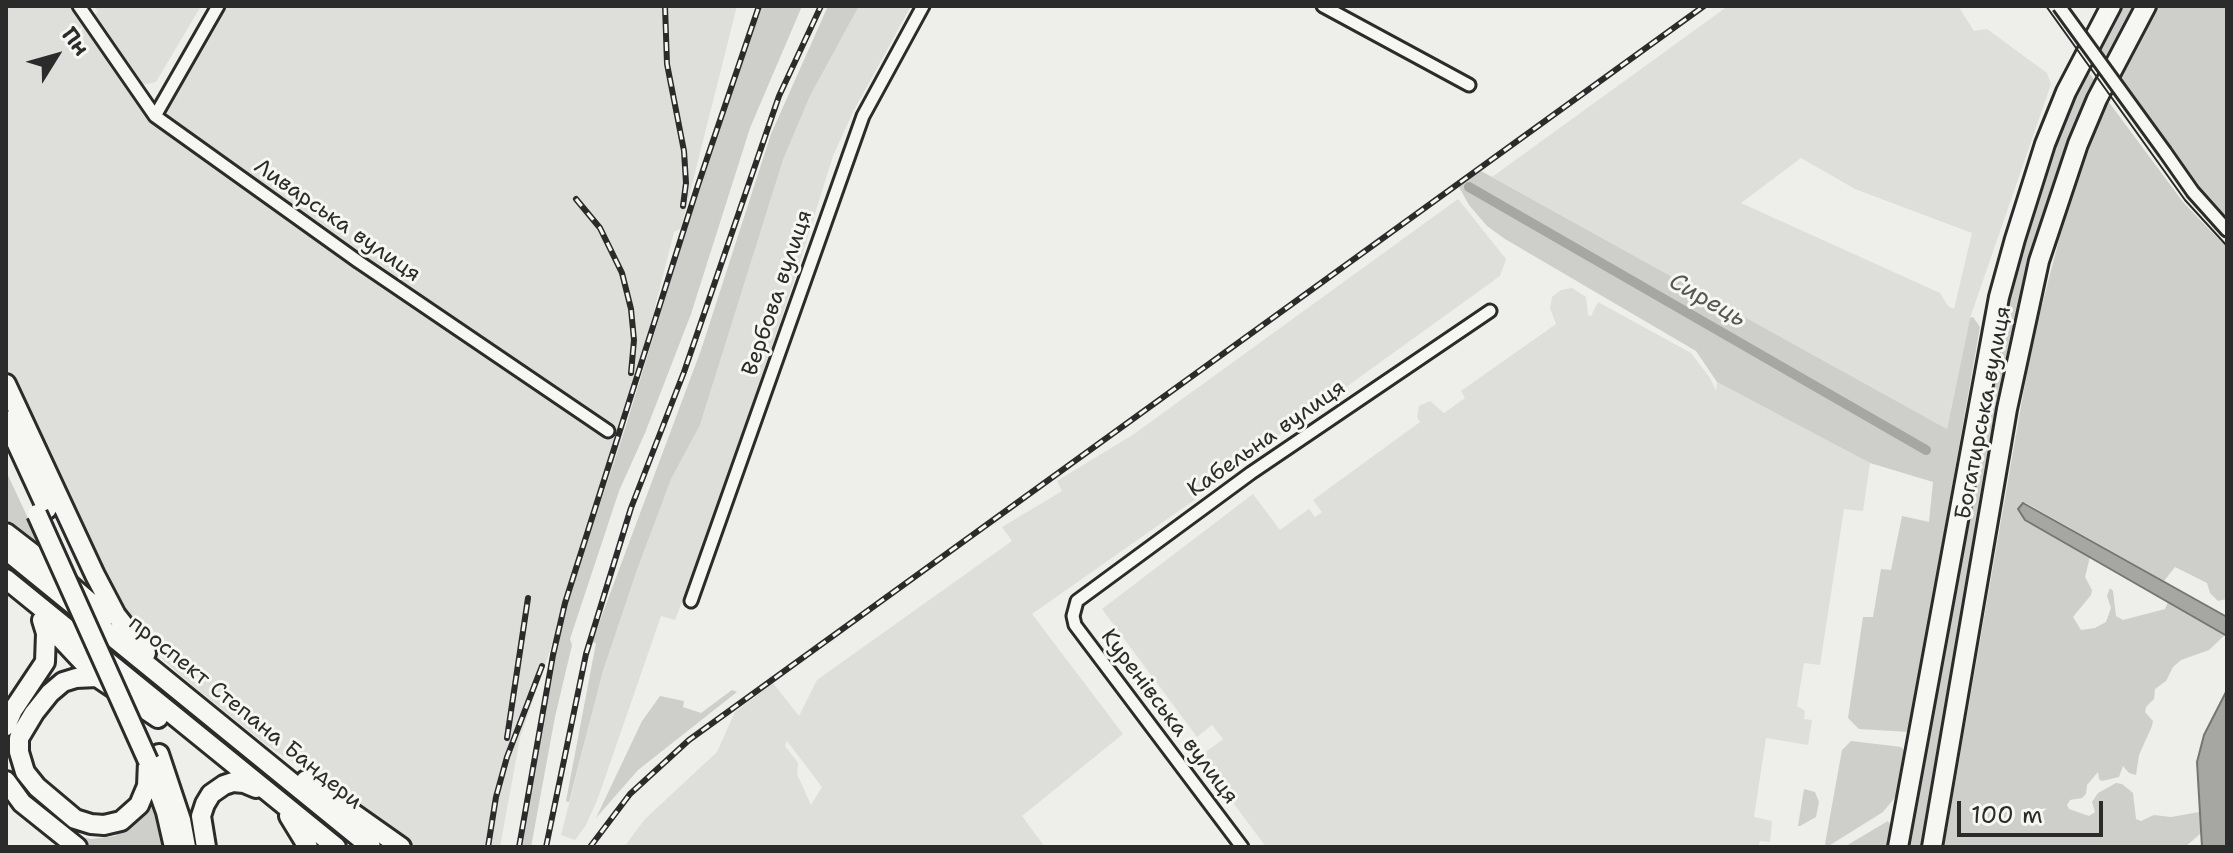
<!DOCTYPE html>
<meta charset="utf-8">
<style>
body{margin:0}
#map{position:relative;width:2233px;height:853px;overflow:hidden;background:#eeeeea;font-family:"Shantell Sans",sans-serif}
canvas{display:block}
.frame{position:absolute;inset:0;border:8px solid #2b2b2b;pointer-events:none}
.north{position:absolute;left:16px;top:16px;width:80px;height:80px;-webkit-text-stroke:6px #f6f6f2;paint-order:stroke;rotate:53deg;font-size:22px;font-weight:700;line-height:32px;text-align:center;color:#2b2b2b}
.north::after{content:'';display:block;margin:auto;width:28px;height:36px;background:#2b2b2b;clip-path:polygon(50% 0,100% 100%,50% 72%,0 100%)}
.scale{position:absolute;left:1957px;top:801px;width:146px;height:36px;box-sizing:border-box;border:4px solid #2b2b2b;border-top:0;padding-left:10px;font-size:24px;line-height:28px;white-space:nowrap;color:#2b2b2b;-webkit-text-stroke:6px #f6f6f2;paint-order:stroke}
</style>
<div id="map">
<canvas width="2233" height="853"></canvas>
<div class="frame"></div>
<div class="north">Пн</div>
<div class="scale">100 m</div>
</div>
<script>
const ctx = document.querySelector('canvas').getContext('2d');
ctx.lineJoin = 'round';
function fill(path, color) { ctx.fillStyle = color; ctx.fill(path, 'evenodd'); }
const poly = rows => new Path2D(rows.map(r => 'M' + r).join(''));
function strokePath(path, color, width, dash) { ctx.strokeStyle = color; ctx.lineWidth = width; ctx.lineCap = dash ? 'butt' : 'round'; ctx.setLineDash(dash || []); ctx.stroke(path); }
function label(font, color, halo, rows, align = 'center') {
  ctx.font = font + ' "Shantell Sans",sans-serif'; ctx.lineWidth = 6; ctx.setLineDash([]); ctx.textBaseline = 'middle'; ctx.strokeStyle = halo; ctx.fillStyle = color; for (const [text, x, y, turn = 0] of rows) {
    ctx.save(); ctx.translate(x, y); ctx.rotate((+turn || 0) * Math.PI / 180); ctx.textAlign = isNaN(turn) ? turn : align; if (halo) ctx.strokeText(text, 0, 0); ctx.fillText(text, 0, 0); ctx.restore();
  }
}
const built = poly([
 [6,6,72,6,136,98,162,128,209,163,216,153,166,114,228,6,737,6,681,228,674,232,620,445,520,738,500,847,413,847,320,779,266,745,182,677,153,650,106,588,6,368],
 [94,6,201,6,156,82,142,85,94,15,98,12],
 [859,6,911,6,853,112,833,156,793,284,687,596,682,602,675,620,661,616,598,798,586,825,575,840,561,835,603,671,637,570,671,478,700,425,783,160,810,96],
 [1728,6,1958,6,1974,31,1987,29,2047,73,2051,84,1970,318,1947,429,1492,177],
 [1801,158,1855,189,1972,233,1954,309,1948,306,1940,293,1741,203],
 [1458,199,1506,259,1500,276,1199,493,1200,496,1032,614,1123,734,1022,816,1045,847,624,847,645,819,717,752,735,712,773,683,799,716,817,680,1012,541,1002,527,1062,491,1057,481,1134,434],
 [787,741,822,787,811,805,797,774,798,763,785,746],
 [1572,288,1586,297,1588,315,1591,316,1598,302,1691,353,1710,378,1716,391,1717,382,1870,463,1863,511,1844,509,1820,665,1804,663,1797,706,1805,711,1804,719,1812,720,1808,745,1766,738,1754,817,1772,821,1770,842,1760,841,1758,847,1266,847,1199,757,1223,739,1212,725,1197,737,1102,609,1253,494,1280,530,1309,509,1315,517,1322,512,1313,500,1420,422,1417,417,1419,406,1430,401,1444,413,1465,398,1461,391,1556,324,1550,308,1552,297,1561,290]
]);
const green = poly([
 [760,6,802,6,750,128,691,314,645,433,619,491,570,639,572,645,555,717,531,847,521,847,547,696,568,597,620,445,700,185],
 [828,6,859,6,810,96,783,160,700,425,671,479,637,570,603,671,569,802,566,801,596,643,592,642,701,350,771,134],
 [2117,6,2138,6,2109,61,2096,44],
 [2158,6,2227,6,2227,219,2200,188,2120,78],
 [2085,67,2097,84,2072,142,1924,847,1909,847,1997,332,2037,185],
 [2108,101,2183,202,2227,248,2227,599,2218,601,2210,593,2207,583,2175,567,2164,581,2026,503,2021,504,2018,509,2025,519,2090,557,2085,577,2092,590,2091,595,2073,617,2081,630,2095,628,2106,622,2111,608,2107,596,2110,588,2113,591,2116,616,2123,620,2165,609,2168,602,2225,635,2209,650,2181,660,2173,667,2166,681,2155,689,2154,699,2146,707,2145,712,2153,721,2152,726,2139,755,2136,775,2129,773,2123,766,2119,777,2102,781,2099,779,2098,772,2087,785,2086,794,2082,798,2070,800,2067,805,2069,809,2089,816,2095,812,2092,802,2098,793,2116,783,2122,784,2133,793,2136,819,2141,821,2154,815,2171,817,2199,812,2201,833,2185,847,1944,847,2032,343,2060,236,2093,137],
 [1481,171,1947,429,1970,318,1973,317,1980,327,1909,732,1859,729,1848,718,1863,617,1873,617,1881,569,1891,570,1902,516,1929,522,1933,482,1870,463,1717,382,1696,351,1505,239,1487,226,1469,205,1459,187],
 [6,471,40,544,6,519],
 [732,690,737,692,638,770,596,818,642,721,660,696,684,701,683,707,701,713],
 [1851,741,1901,747,1906,752,1902,777,1896,796,1883,812,1827,847,1825,844,1842,750],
 [1804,789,1815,792,1819,802,1816,817,1800,826,1798,826],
 [152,794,167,847,86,847,69,834,91,839,115,836,143,815],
 [1888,821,1892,827,1889,847,1844,847]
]);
const water = poly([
 [2023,503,2227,617,2227,636,2025,520,2018,509,2023,503],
 [2227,690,2227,847,2202,847,2197,762,2204,735,2227,690]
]);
const canal = poly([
 [1469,187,1926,450]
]);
const minor = poly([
 [79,6,155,116,359,262,608,431],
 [1323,6,1469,85],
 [155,116,218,6],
 [2165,152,2193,192,2227,230],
 [691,601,863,116,923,6],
 [1242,847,1075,625,1073,616,1077,601,1251,473,1490,311]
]);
const primary = poly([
 [6,384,95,575,116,615,146,653],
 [6,420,47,509],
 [6,533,41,560,106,616],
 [6,550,371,847],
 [6,579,336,847],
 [50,627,97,677,158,718],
 [97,677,76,678,63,682,50,693,34,713,19,738,19,752,25,772,37,787,75,819,91,824,104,825,121,821,139,805,147,786,148,761],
 [6,726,13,710,45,662,46,633,42,620],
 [159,754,181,820,186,847],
 [150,767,166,812,174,847],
 [306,780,401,847],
 [6,781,22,803,77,847],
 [289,816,308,847],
 [206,847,201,816,205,804,211,794,224,785,233,782,244,783,256,788],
 [1898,847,1999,297,2015,239,2045,144,2066,92,2111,6],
 [1932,847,2007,409,2039,261,2078,144,2097,99,2146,6]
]);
const tram = poly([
 [2046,6,2185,200,2227,246]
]);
const rail = poly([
 [665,6,667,64,684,151,686,183,683,206],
 [576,199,600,228,622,273,631,309,634,340,631,373],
 [507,738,528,598],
 [488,847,496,797,507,757,542,666],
 [519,847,553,655,565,603,698,185,759,6],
 [546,847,586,654,631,508,684,372,779,96,821,6],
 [590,847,630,794,689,740,1704,6]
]);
const minorBridge = poly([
 [2059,6,2165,152]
]);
const primaryBridge = poly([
 [37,514,148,761]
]);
const streetNames = [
 ["Ливарська вулиця",337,221,35],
 ["Вербова вулиця",778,293,-71],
 ["Богатирська вулиця",1984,413,-79],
 ["Кабельна вулиця",1267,439,-35],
 ["проспект Степана Бандери",245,713,39],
 ["Куренівська вулиця",1169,717,53]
];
const waterNames = [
 ["Сирець",1707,301,30]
];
fill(built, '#dededb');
fill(green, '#cececa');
fill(water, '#a6a6a3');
strokePath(water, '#757573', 2);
strokePath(canal, '#a6a6a3', 10);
strokePath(minor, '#2b2b2b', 17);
strokePath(primary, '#2b2b2b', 24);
strokePath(minor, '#f6f6f2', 11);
strokePath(primary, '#f6f6f2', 18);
strokePath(tram, '#2b2b2b', 2);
strokePath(rail, '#2b2b2b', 6);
strokePath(rail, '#f6f6f2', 3, [9]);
strokePath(minorBridge, '#2b2b2b', 17, []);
strokePath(primaryBridge, '#2b2b2b', 24, []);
strokePath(minorBridge, '#f6f6f2', 11);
strokePath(primaryBridge, '#f6f6f2', 18);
label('22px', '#2b2b2b', '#f6f6f2', streetNames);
label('italic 24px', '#565655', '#f6f6f2', waterNames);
</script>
